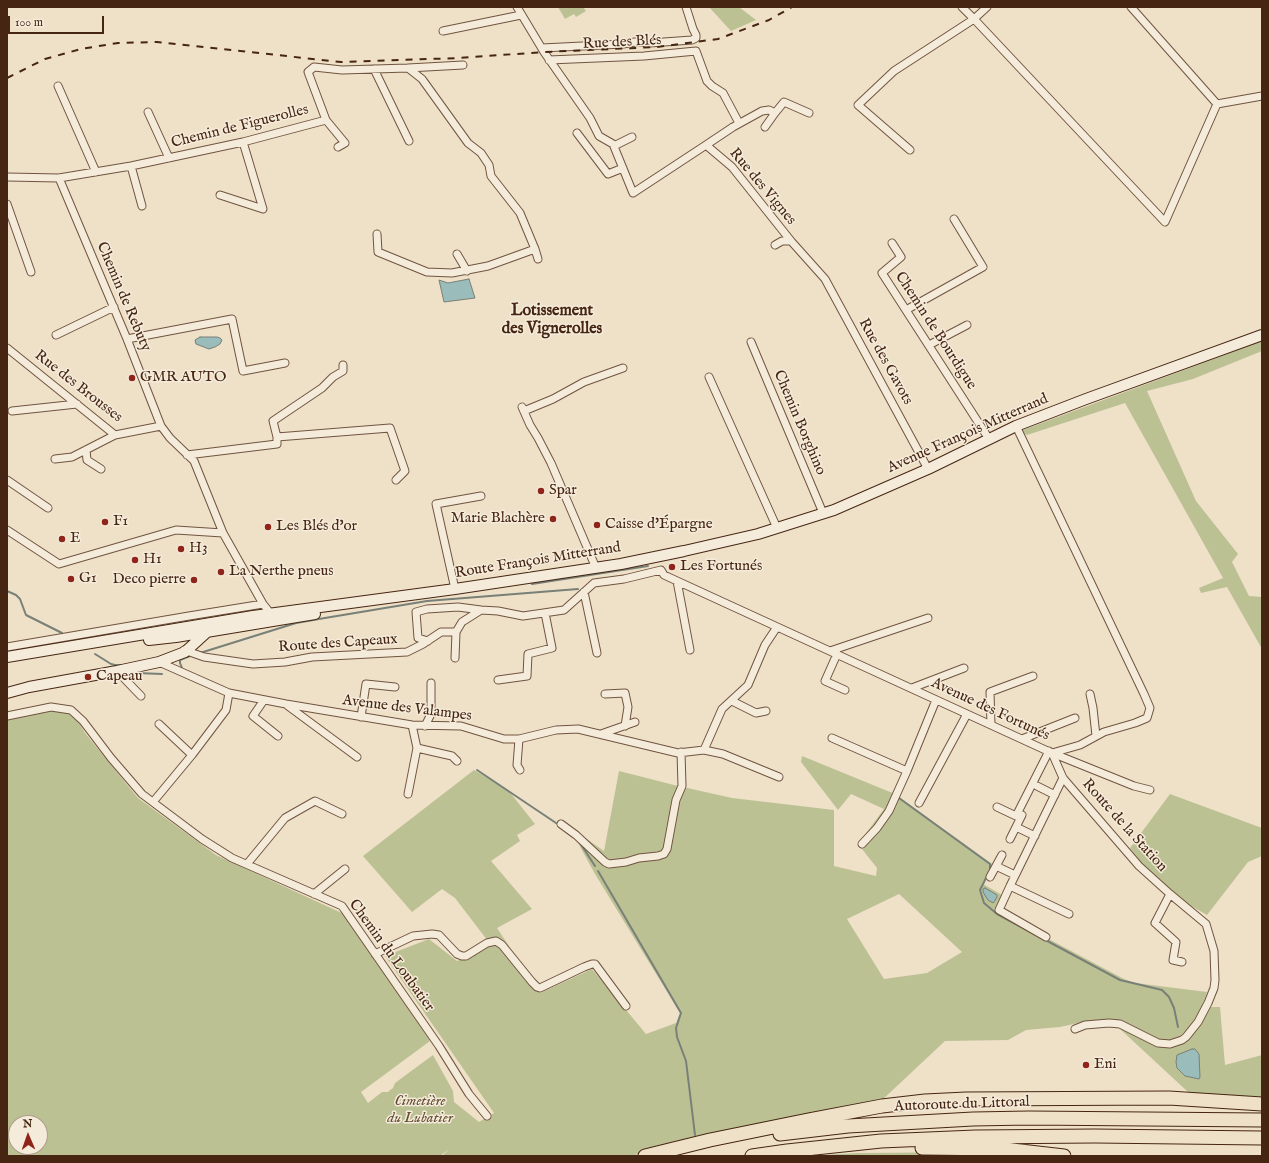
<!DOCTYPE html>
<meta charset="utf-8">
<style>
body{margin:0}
#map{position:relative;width:1269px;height:1163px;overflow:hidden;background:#efe0c8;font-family:"IM FELL English",serif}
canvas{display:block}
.frame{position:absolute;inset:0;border:8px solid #462612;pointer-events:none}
.north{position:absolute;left:8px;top:1115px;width:40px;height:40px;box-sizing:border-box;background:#f5ebdb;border:1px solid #af9c8b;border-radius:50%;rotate:358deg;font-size:11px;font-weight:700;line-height:16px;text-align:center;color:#462612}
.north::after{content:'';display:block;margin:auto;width:14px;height:18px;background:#8f2418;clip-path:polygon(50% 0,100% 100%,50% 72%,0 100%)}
.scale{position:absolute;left:8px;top:16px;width:96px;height:18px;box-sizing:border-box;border:2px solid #462612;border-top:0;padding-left:5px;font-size:12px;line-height:14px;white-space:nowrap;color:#462612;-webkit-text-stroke:3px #f5ebdb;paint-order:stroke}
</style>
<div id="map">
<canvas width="1269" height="1163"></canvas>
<div class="frame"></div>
<div class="north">N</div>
<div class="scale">100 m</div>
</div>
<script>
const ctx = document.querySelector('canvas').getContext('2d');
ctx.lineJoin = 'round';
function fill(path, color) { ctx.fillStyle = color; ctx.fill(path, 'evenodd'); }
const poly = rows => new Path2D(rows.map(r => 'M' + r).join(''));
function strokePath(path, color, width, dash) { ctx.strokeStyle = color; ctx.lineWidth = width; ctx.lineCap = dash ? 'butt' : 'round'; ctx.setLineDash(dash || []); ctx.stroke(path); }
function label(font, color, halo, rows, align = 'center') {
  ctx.font = font + ' "IM FELL English",serif'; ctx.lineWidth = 3; ctx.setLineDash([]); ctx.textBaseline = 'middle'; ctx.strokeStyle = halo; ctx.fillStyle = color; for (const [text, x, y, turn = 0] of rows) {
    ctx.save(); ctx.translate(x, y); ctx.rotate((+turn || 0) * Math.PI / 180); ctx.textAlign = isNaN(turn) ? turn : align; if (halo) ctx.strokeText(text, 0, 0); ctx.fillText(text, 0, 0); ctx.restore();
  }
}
const green = poly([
 [558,7,583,7,586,11,576,17,574,14,565,19],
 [709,7,739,7,756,20,731,31],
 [1262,341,1262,351,1193,379,1147,391,1196,501,1238,554,1232,562,1249,596,1262,597,1262,649,1227,587,1201,593,1199,588,1223,578,1125,403,1027,435,1020,431],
 [55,710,67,712,78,721,85,733,138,798,216,855,346,915,430,1041,361,1092,368,1103,382,1092,388,1092,390,1090,393,1088,395,1083,433,1055,453,1091,454,1102,479,1122,494,1113,385,956,429,939,457,961,491,945,455,898,442,889,412,912,363,856,474,770,508,790,535,824,517,835,520,841,491,861,532,909,497,928,540,993,592,969,646,1034,676,1023,680,1013,595,874,577,841,561,821,604,851,619,771,674,785,732,798,834,810,834,866,876,876,877,868,858,844,884,809,851,794,838,810,801,762,802,756,895,794,995,866,983,884,1002,895,994,910,1124,979,1135,983,1207,992,1198,1017,1188,1029,1175,1040,1162,1041,1118,1020,1087,1021,1060,1027,1026,1030,1008,1040,945,1041,881,1101,700,1138,631,1156,442,1156,449,1149,440,1156,7,1156,7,719],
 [899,894,962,952,927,973,884,979,847,919],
 [16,1123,40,1123,40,1147,16,1147],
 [1170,794,1262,828,1262,856,1248,862,1207,915,1186,903,1145,867,1130,848],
 [1211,1007,1220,1007,1225,1065,1262,1055,1262,1100,1201,1095,1188,1092,1119,1028,1143,1039,1162,1047,1189,1038,1202,1021],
 [987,1152,1020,1156,803,1156,858,1153]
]);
const water = poly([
 [469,279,475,298,444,302,439,280,448,283,469,279],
 [200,337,217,337,220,338,222,340,220,344,215,347,209,349,196,344,195,340,200,337],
 [985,888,997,895,997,897,994,902,993,903,988,900,983,892,983,889,985,888],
 [1192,1049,1195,1049,1199,1054,1200,1077,1199,1079,1185,1076,1177,1068,1176,1062,1177,1055,1192,1049]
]);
const stream = poly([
 [532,584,648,566],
 [7,591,16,595,20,599,26,615,62,633],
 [200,653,296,623,319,619,427,601,578,589],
 [95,654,111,664,115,665,124,665],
 [182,668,180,663,180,660,190,656],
 [137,673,162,674],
 [477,770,559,825],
 [899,798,990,864,990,870],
 [580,843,595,866],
 [598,871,681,1013,676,1028,677,1037,686,1061,695,1135],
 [987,876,980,890,984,903,997,914,1120,980,1162,990,1169,997,1174,1008,1178,1027]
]);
const street = poly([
 [517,7,544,52,590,118,599,136,613,144,633,193,706,145,732,167,791,241],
 [987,7,974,19,1165,222,1217,104],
 [1131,7,1217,104],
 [443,31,521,15],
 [542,48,623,44,635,42,650,43,692,40,696,38,696,35,693,29,686,7],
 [549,60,644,56,696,51,707,81,712,86,723,93,739,123],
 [408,68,463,65],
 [374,69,409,141],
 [58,86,96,172],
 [1217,104,1262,96],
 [148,112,169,158],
 [326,120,345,143,338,147],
 [765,127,775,113],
 [577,133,608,174,623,168],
 [706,145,733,127,762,111,769,110,775,113,784,102,809,113],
 [614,146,632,137],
 [910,150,858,105,894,71,974,19,962,7],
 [131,166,142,206],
 [7,177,59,178,131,166,243,142,326,120,308,72,314,67,342,70,408,68,422,79,468,143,481,153,489,165,491,176,520,213,535,249,488,266,452,273,427,272,378,252,377,234],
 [59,178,127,339,161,426,170,438,194,461,223,533,263,604,271,614],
 [220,195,263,209,243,142],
 [7,204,31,272],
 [892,243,901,257,882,273,989,439],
 [775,245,782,241,791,241,825,279,928,469],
 [535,249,538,259],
 [457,254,467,271],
 [906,310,983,267,954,219],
 [56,335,114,307],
 [127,339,232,319,243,371,285,363],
 [751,342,823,513],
 [929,345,967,325],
 [7,348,115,435,161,426],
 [709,377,777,528],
 [522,407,530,425,538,438,551,463,596,568],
 [12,411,77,404],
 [524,411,553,399,584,382,623,368],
 [277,437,390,428,405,471,396,480],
 [86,450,87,460,101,469],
 [187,455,277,444,277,437,273,421,322,388,333,377,343,371,343,365],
 [55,459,72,457,115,435],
 [7,480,48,508],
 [7,530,59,564,176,530,223,533],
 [677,581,690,650],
 [455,589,436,504,481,496],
 [584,592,597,653],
 [428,641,418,638,416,612,427,609,458,607,481,610],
 [7,647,189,616,263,604],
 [184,650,204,657,253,664,285,662,312,657,407,652,423,644,441,632,456,632,462,622,481,610,498,611,523,616,564,610,594,583,624,579,661,570,664,575,1052,753,1080,745,1104,732,1135,723,1147,718,1150,708,1144,694,1016,426],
 [830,651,928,618],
 [837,654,825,681,845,690],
 [455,658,456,632],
 [159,662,229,693,286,704,412,725,461,726,504,739,519,739,556,730,578,729,678,753,704,750,723,754,779,777],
 [117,671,141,696],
 [498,680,527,676,528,654,552,648,545,613],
 [912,688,964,668],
 [605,694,625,693,628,707,625,726],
 [1090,694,1093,708,1096,736],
 [264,700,253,716,278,736],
 [732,701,756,713,766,711],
 [288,706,357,757],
 [7,716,51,707,71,710,83,721,111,758,142,794,202,839,232,858,342,906,439,1046,469,1094,487,1116],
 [361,717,366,684,395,687],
 [159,724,192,755],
 [991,725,990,692,1033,676],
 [425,726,431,714,431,683],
 [601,734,635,722],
 [832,738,907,771,936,700],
 [519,739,517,765,520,770],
 [1022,739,1075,718],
 [417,748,452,756,457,761],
 [704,750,722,709,748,685,765,645,777,627],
 [1052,753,1063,778,1139,866,1170,894,1206,924,1214,951,1215,980,1214,988,1208,1003,1198,1022,1186,1037,1182,1040,1170,1044,1158,1043,1120,1024,1109,1023,1085,1025,1075,1029],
 [1052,753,1134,786,1150,790],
 [1063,778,1010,886,1069,914],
 [1037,786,1055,795],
 [408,794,417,748,412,725],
 [153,802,192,755,226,710,229,693],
 [919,803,967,714],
 [997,807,1016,816,1049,751],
 [561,824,576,835,605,862,609,864,626,862,639,858,658,856,664,854,667,849,676,800,682,786,681,752],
 [1016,827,1035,836],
 [1010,839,1022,815],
 [862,844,877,828,889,811,907,771],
 [247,864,285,818,315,801,342,814],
 [996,866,1015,875],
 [990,877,1002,855],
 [1010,886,999,910,1046,937],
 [314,894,345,869],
 [1170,894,1155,923,1176,942,1173,960,1182,962],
 [375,954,413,936,432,934,439,935,457,954,462,956,466,956,487,943,496,941,502,945,532,982,537,987,540,988,584,967,592,964,595,964,626,1006]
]);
const secondary = poly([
 [149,640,176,637,315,614],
 [7,657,253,616,455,589,621,564,684,551,758,534,834,510,928,469,1016,426,1086,399,1262,335],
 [7,693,29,687,117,671,159,662,185,652,207,632]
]);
const highway = poly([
 [780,1134,848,1126,973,1119,1029,1118,1262,1120],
 [922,1148,1003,1149,1064,1156],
 [645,1156,710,1140,808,1120,882,1106,925,1101,966,1099,1169,1098,1262,1104],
 [752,1156,787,1151,881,1141,975,1137,1095,1136,1262,1138]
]);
const rail = poly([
 [7,78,45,59,81,49,118,43,157,42,341,62,459,58,544,52,657,47,718,39,769,20,792,7]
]);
const markers = [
 [132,378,4,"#8f2418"],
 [541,491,4,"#8f2418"],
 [553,519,4,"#8f2418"],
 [105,522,4,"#8f2418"],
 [597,525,4,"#8f2418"],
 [268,527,4,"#8f2418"],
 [62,539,4,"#8f2418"],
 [181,549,4,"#8f2418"],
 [135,560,4,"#8f2418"],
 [672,567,4,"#8f2418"],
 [221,572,4,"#8f2418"],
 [71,579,4,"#8f2418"],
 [194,580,4,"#8f2418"],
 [88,677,4,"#8f2418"],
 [1086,1065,4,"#8f2418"]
];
const streetNames = [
 ["Rue des Blés",622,43,-3],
 ["Chemin de Figuerolles",240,127,-14],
 ["Rue des Vignes",762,187,50],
 ["Chemin de Rebuty",123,297,67],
 ["Chemin de Bourdigue",935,331,57],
 ["Rue des Gavots",885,362,61],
 ["Rue des Brousses",78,387,38],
 ["Chemin Borghino",799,423,67],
 ["Avenue François Mitterrand",968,434,-24],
 ["Route François Mitterrand",538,561,-9],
 ["Route des Capeaux",338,644,-4],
 ["Avenue des Valampes",407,709,7],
 ["Avenue des Fortunés",990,710,25],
 ["Route de la Station",1124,826,48],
 ["Chemin du Loubatier",391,956,54],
 ["Autoroute du Littoral",962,1105,-2]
];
const poiNames = [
 ["GMR AUTO",140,378],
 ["Spar",549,491],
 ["Marie Blachère",545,519,"right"],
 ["F1",113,522],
 ["Caisse d'Épargne",605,525],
 ["Les Blés d'or",276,527],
 ["E",70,539],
 ["H3",189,549],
 ["H1",143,560],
 ["Les Fortunés",680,567],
 ["La Nerthe pneus",229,572],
 ["G1",79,579],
 ["Deco pierre",186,580,"right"],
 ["Capeau",96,677],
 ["Eni",1094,1065]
];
const parkNames = [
 ["Cimetière",420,1102],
 ["du Lubatier",420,1119]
];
const neighbourhoodNames = [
 ["Lotissement",552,312],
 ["des Vignerolles",552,330]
];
fill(green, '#bcc194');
fill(water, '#9abcba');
strokePath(water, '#788077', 1);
strokePath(stream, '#788077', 2);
strokePath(street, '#705440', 9);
strokePath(secondary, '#462612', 12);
strokePath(highway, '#462612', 15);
strokePath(street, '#f5ebdb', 7);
strokePath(secondary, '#f5ebdb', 10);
strokePath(highway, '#efe0c8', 13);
strokePath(rail, '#462612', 2, [7, 7]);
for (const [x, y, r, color] of markers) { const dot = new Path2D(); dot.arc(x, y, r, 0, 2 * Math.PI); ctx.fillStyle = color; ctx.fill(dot); strokePath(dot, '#f5ebdb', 1.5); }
label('15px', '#462612', '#f5ebdb', streetNames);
label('15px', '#462612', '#f5ebdb', poiNames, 'left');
label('italic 15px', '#644d32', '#f5ebdb', parkNames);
label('bold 16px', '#462612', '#f5ebdb', neighbourhoodNames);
</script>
